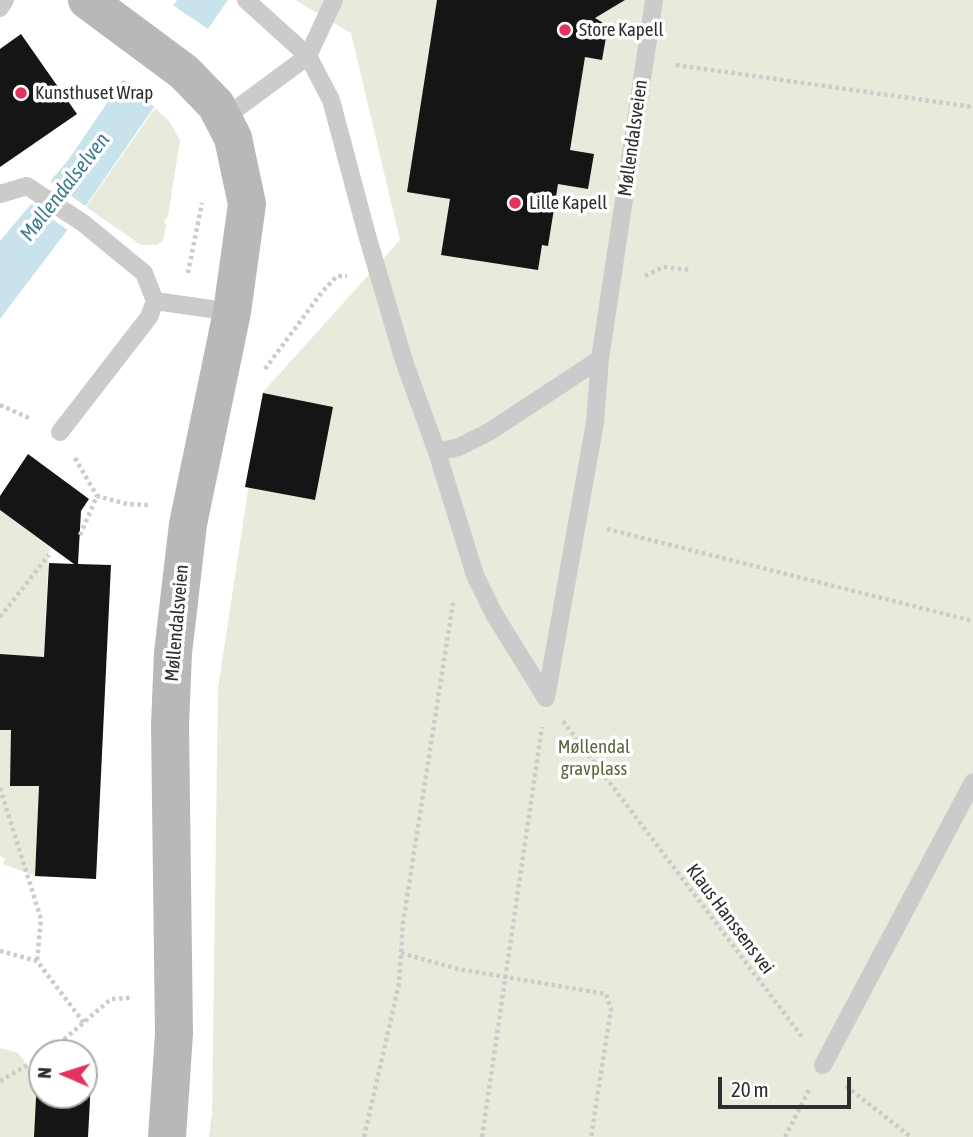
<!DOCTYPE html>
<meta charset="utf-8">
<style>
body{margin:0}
#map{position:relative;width:973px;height:1137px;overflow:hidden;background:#fff;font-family:"Asap Condensed",sans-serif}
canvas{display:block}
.north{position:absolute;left:28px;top:1039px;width:70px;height:70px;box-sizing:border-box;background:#fff;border:2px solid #ababab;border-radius:50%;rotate:273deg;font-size:19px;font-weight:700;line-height:28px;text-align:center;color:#2e2e2e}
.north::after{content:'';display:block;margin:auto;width:24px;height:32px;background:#e2325e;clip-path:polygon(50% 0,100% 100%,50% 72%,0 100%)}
.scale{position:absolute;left:718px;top:1077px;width:133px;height:32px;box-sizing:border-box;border:4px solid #2e2e2e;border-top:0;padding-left:9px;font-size:21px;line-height:24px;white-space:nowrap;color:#2e2e2e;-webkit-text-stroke:5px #fff;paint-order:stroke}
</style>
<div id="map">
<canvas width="973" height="1137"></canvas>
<div class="north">N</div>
<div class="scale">20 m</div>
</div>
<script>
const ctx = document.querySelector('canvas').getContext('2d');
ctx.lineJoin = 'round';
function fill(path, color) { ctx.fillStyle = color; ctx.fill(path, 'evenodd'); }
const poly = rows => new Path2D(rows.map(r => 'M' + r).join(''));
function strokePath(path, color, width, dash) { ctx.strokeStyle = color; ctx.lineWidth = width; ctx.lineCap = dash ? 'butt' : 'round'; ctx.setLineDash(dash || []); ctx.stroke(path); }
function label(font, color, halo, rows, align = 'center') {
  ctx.font = font + ' "Asap Condensed",sans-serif'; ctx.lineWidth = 7; ctx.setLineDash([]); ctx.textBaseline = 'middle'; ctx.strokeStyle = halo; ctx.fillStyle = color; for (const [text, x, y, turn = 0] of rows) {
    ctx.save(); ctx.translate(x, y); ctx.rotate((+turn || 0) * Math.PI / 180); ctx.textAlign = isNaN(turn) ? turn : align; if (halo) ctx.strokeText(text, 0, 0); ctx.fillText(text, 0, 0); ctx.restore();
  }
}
const green = poly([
 [295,0,973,0,973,1137,209,1137,212,1112,218,688,263,392,400,240,351,33],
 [155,108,169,121,180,140,168,216,164,221,166,225,163,241,157,245,141,245,86,207],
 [0,510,49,546,44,657,0,654],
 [43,729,39,786,35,876,3,864,5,859,0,856,0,730],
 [0,1048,18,1053,37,1078,37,1089,42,1095,41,1137,0,1137]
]);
const water = poly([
 [177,0,228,0,87,204,0,319,0,241,69,159]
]);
const pier = poly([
 [171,4,211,31,155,108,121,77],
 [47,179,88,208,69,231,28,202]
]);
const building = poly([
 [437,0,625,0,595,18,608,26,602,60,585,57,570,150,594,154,588,189,558,184,548,246,542,245,538,270,441,255,450,199,407,192],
 [21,34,77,114,0,167,0,49],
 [263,393,333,407,315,500,245,487],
 [28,454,89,499,81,511,78,564,111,565,96,879,35,876,39,786,10,786,11,730,0,730,0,654,44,657,49,563,74,564,0,510,0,496],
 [37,1078,42,1078,42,1095,84,1095,84,1080,91,1081,88,1137,34,1137]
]);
const path = poly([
 [676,65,973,107],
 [188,273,202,203],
 [645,276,663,267,691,270],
 [265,369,322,292,337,276,347,276],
 [0,405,31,419],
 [75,458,97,496],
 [607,529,973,621],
 [80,535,97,496,127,504,148,505],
 [0,617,49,555],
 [563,721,803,1038],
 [0,788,41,919,37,961],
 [0,951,37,961,84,1023],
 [401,953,458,969,606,994,611,1009,591,1137],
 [48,1053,111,999,132,998],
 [0,1081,42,1057],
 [846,1086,911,1137],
 [364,1137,399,984,403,923,453,603],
 [482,1137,542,727],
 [785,1137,809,1090]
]);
const lane = poly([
 [246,0,308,56,331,100,367,235,404,361,437,452,475,575,494,614,546,698],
 [0,8,5,0],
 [224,118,308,56,334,0],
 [0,194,27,186,83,223,144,273,155,301],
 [60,432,149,317,155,301,232,312],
 [437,452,459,447,489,432,600,359],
 [546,698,595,422,600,359,654,0],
 [823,1065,973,782]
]);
const secondary = poly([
 [87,0,184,72,216,105,233,138,247,204,232,312,188,524,173,653,170,725,174,1034,167,1137]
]);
const markers = [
 [565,30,7,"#e2325e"],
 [21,93,7,"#e2325e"],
 [515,203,7,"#e2325e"]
];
const poiNames = [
 ["Store Kapell",579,30],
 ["Kunsthuset Wrap",35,93],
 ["Lille Kapell",529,203]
];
const streetNames = [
 ["Møllendalsveien",633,138,-82],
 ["Møllendalsveien",177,623,-85],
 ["Klaus Hanssens vei",730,919,53]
];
const parkNames = [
 ["Møllendal",594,747],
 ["gravplass",594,769]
];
const waterNames = [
 ["Møllendalselven",65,187,-52]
];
fill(green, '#e7ebdc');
fill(water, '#c8e3eb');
fill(pier, '#fff');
fill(building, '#151515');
strokePath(path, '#cbcbcb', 4.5, [3.5, 3.5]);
strokePath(lane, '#cbcbcb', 18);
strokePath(secondary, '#b8b8b8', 38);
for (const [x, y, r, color] of markers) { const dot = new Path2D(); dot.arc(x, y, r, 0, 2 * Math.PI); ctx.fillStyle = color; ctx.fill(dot); strokePath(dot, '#fff', 2.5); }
label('19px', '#2e2e2e', '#fff', poiNames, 'left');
label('19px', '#2e2e2e', '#fff', streetNames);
label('19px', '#59693c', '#fff', parkNames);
label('italic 21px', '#3d7d8e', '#fff', waterNames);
</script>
